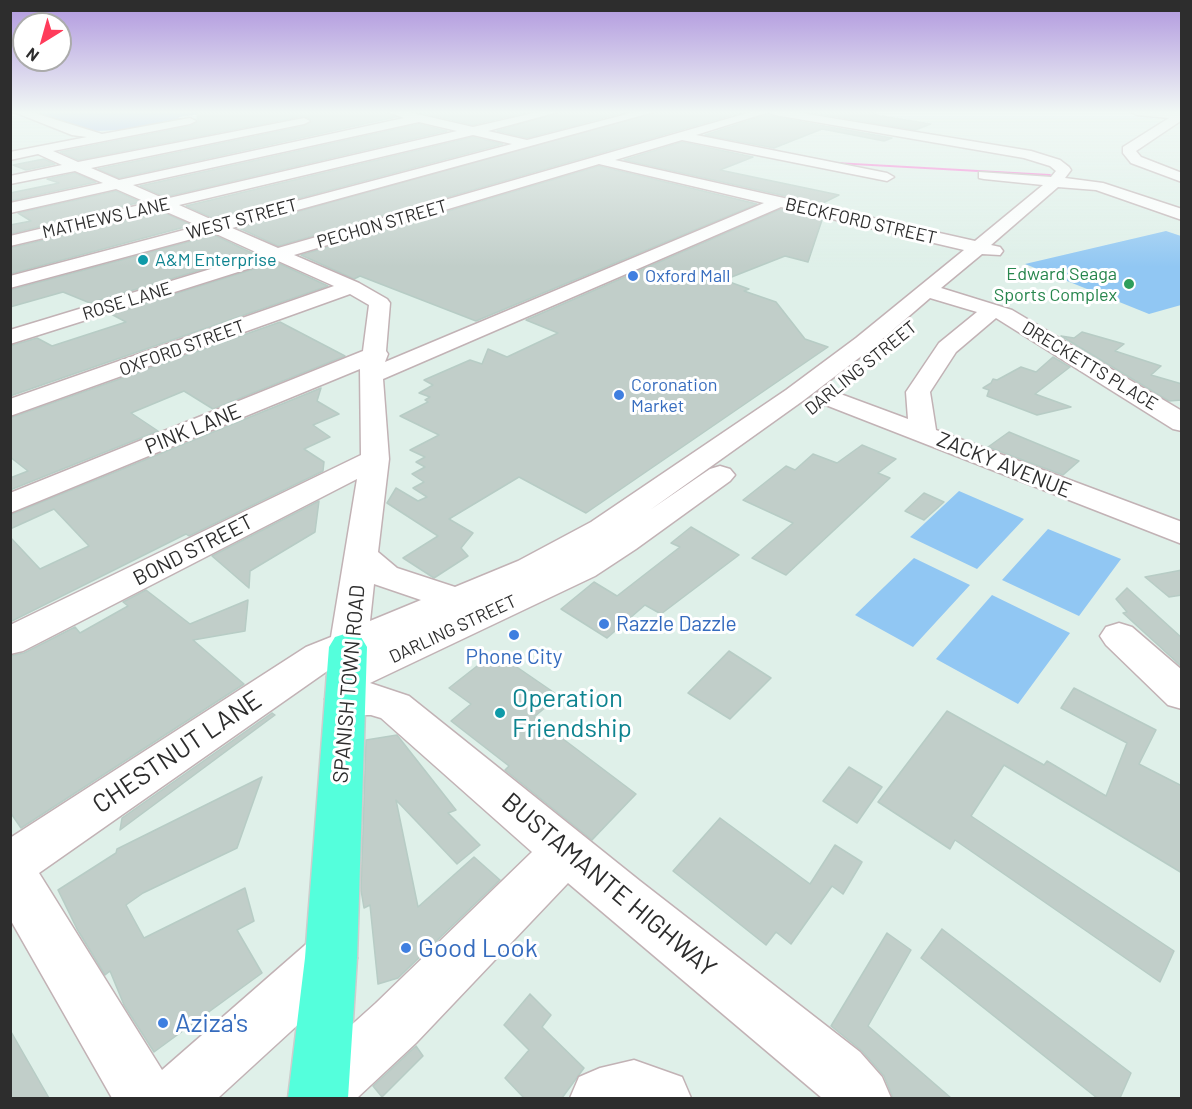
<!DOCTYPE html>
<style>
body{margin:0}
#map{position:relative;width:1192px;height:1109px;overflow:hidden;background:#dff0e9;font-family:Barlow,sans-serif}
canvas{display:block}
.frame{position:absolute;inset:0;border:12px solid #2d2d2d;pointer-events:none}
.north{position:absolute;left:12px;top:12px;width:60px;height:60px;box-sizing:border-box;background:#fff;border:2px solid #ababab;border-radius:50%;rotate:217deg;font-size:16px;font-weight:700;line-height:24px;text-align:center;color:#2d2d2d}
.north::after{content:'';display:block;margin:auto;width:21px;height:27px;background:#ff3c5b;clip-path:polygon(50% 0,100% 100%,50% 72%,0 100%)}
</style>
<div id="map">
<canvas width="1192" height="1109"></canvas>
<div class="frame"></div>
<div class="north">N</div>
</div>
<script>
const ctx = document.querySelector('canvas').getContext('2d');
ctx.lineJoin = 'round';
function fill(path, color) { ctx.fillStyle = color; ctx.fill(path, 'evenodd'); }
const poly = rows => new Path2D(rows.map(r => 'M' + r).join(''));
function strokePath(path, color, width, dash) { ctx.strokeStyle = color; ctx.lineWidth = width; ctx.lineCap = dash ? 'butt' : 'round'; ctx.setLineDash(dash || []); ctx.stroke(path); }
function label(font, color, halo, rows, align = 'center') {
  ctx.font = font + ' Barlow,sans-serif'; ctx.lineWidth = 6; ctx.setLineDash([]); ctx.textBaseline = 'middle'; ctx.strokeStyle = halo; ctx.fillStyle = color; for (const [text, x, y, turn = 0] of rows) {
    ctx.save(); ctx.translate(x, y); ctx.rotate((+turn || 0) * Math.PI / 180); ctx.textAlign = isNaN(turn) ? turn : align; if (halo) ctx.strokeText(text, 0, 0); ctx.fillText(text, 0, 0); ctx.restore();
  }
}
const green = poly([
 [35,112,216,112,178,117,182,119,126,130,94,131]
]);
const pitch = poly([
 [1166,231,1181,236,1181,305,1149,314,1025,264],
 [959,491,1024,519,977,569,910,537],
 [1048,529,1121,559,1079,616,1002,580],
 [914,558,970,585,913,647,855,615],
 [992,595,1070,633,1018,704,936,659]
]);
const stream = poly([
 [835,162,1050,174,1052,175,1050,176,836,164,835,162]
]);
const building = poly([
 [197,112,386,112,396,117,119,178,98,169,304,126,312,120,304,116,78,160,60,152,190,126,198,122,197,112],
 [418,112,528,112,473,125,418,112],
 [560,112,626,112,527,138,497,131,560,112],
 [656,112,743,112,278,246,239,228,656,112],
 [809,112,875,112,875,115,931,124,915,130,809,112],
 [769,114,775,117,892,138,884,141,822,129,774,148,705,135,769,114],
 [419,124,447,131,165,197,140,186,419,124],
 [473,137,503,144,217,220,186,206,473,137],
 [682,142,753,157,720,170,839,195,821,204,624,160,682,142],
 [44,159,55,164,26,170,13,165,44,159],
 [599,166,757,204,476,321,360,276,354,279,301,255,599,166],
 [75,173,96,182,10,201,10,193,59,183,47,179,75,173],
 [116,191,141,202,10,234,10,225,31,221,18,213,116,191],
 [781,209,822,220,808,262,785,256,724,280,749,289,744,291,776,302,805,339,828,347,586,513,519,477,449,519,473,533,461,548,468,556,434,578,403,558,438,536,387,503,396,488,418,501,427,497,413,488,424,482,412,474,425,467,416,462,425,457,410,450,439,435,400,416,428,402,425,400,430,397,419,393,433,385,424,380,470,360,482,364,488,349,507,357,558,333,526,320,781,209],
 [162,212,192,225,10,274,10,248,162,212],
 [214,235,254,254,90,303,63,292,10,307,10,290,214,235],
 [276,262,328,286,10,396,10,346,37,338,52,346,126,322,111,314,276,262],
 [280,322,345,356,213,409,184,391,131,413,158,431,10,490,10,478,28,471,10,457,10,418,280,322],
 [1082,332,1124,344,1115,351,1161,366,1151,375,1182,384,1182,400,1169,401,1061,336,1074,338,1082,332],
 [1053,357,1070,367,1035,394,1071,407,1037,415,987,396,989,390,983,388,991,383,993,379,997,380,1021,367,1036,372,1053,357],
 [321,388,317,401,339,414,313,425,330,437,304,449,324,462,323,471,189,536,186,534,10,622,10,537,40,569,89,546,54,509,10,529,10,515,321,388],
 [1009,432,1079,461,1063,475,988,447,1009,432],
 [862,445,896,459,878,473,890,478,786,575,752,558,793,523,743,500,786,466,795,470,813,454,837,463,862,445],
 [924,493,944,502,924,520,905,511,924,493],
 [319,501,315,532,250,571,249,588,212,556,319,501],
 [691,527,739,555,661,614,645,605,607,638,561,609,594,582,617,596,680,547,671,543,691,527],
 [1182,570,1182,595,1169,597,1145,577,1182,570],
 [1127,588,1182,638,1182,667,1123,613,1127,612,1116,599,1127,588],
 [146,590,190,624,248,600,245,631,193,640,244,684,21,828,10,812,10,656,24,653,75,627,80,633,128,606,123,602,146,590],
 [729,651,771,678,730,719,688,693,729,651],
 [495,652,559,696,534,717,636,794,592,840,505,770,509,766,451,721,471,704,449,688,495,652],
 [1074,688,1156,730,1139,764,1182,786,1182,873,1004,765,971,816,1174,951,1160,982,955,840,950,849,878,802,947,711,1044,765,1047,761,1106,796,1127,743,1061,708,1074,688],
 [272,713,275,715,120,830,122,818,272,713],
 [397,735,456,810,448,813,480,845,457,864,396,800,418,907,474,857,500,880,398,978,378,984,370,905,364,908,361,890,366,740,397,735],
 [849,767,882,787,857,823,823,801,849,767],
 [262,777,237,848,143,893,126,905,144,938,245,888,254,921,237,930,262,973,154,1052,124,1005,110,971,105,975,77,929,58,890,116,853,117,849,262,777],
 [720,818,810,884,835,845,862,862,843,894,832,886,791,944,776,932,766,945,673,871,720,818],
 [942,929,1131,1073,1120,1098,1097,1098,921,958,942,929],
 [887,933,911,950,868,1026,951,1098,893,1098,884,1076,862,1051,831,1026,887,933],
 [530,994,551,1015,542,1027,584,1068,562,1098,524,1098,505,1078,529,1050,504,1025,530,994],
 [10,1030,49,1098,10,1098,10,1030],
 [416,1046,423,1056,382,1097,373,1086,416,1046]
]);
const minor = poly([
 [14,112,31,112,102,134,190,118,196,121,190,124,53,151,78,162,304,118,310,121,304,124,91,168,119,180,404,118,388,112,408,112,473,127,538,112,558,112,488,131,527,140,635,112,654,112,232,228,278,248,751,112,769,112,696,135,887,173,894,177,887,181,682,140,615,160,975,241,1043,185,984,179,979,178,979,172,1051,177,1056,171,1050,166,1024,158,775,115,769,112,795,112,1031,151,1060,160,1069,167,1071,170,1065,178,1103,183,1182,209,1182,220,1096,190,1058,187,991,245,1000,247,1003,251,1000,255,982,254,941,288,1012,310,1182,411,1182,431,1173,429,996,318,956,352,930,392,936,430,1182,522,1182,544,818,402,814,397,818,392,827,389,908,419,906,392,939,343,977,312,930,298,872,348,804,400,650,510,710,469,720,466,730,469,735,475,730,481,636,549,595,576,370,683,409,696,640,881,860,1052,882,1077,891,1098,822,1098,568,883,416,1043,357,1098,291,1098,289,1094,298,1073,376,1003,532,852,381,718,371,715,345,715,331,710,325,699,333,687,327,677,333,667,39,873,162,1070,312,939,331,932,350,939,357,958,350,977,218,1098,112,1098,10,919,10,838,306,647,331,637,357,479,23,651,10,654,10,625,361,455,360,369,10,513,10,493,363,351,369,305,350,294,10,416,10,399,334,286,276,260,10,344,10,330,260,254,214,233,10,288,10,276,199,226,162,210,10,246,10,236,148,203,116,189,10,213,10,203,103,183,75,171,10,184,10,176,62,165,38,154,10,160,10,152,87,137,72,135,14,112],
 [419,122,457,131,165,199,133,185,419,122],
 [473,135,512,144,217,222,179,205,473,135],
 [599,164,764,203,385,362,388,354,386,351,390,303,387,299,359,283,294,255,599,164],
 [781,207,964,250,856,338,786,390,591,522,518,561,455,587,397,568,378,552,389,459,383,379,781,207],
 [374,584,421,600,370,621,374,584],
 [1131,112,1182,112,1182,120,1136,151,1141,157,1182,173,1182,182,1131,163,1123,153,1123,147,1169,118,1137,115,1131,112],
 [1119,623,1132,627,1182,670,1182,709,1168,705,1106,645,1100,636,1106,627,1119,623],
 [634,1060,682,1077,691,1098,570,1098,579,1077,600,1068,634,1060]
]);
const major = poly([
 [348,633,361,637,367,647,357,958,348,1098,288,1098,305,958,329,647,335,637,348,633]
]);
const markers = [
 [143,260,6,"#0f9aa8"],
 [633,276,6,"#3f7fe0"],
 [1129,284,6,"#2e9e5b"],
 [619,395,6,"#3f7fe0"],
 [604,624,6,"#3f7fe0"],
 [514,635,6,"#3f7fe0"],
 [500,713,6,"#0f9aa8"],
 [406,948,6,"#3f7fe0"],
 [163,1023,6,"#3f7fe0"]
];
const farStreetnames = [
 ["MATHEWS LANE",106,218,-13],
 ["WEST STREET",242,219,-15],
 ["BECKFORD STREET",861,221,13],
 ["PECHON STREET",382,224,-16],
 ["ROSE LANE",127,301,-17],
 ["OXFORD STREET",182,348,-20],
 ["DRECKETTS PLACE",1090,366,31],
 ["DARLING STREET",861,368,-39],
 ["DARLING STREET",453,629,-25]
];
const farCulturenames = [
 ["A&M Enterprise",155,260]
];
const farLeisurenames = [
 ["Edward Seaga",1117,274],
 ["Sports Complex",1117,295]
];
const farShopnames = [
 ["Oxford Mall",645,276],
 ["Coronation",631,385],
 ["Market",631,406]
];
const streetNames = [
 ["PINK LANE",193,429,-22],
 ["ZACKY AVENUE",1004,465,22],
 ["BOND STREET",193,550,-27],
 ["SPANISH TOWN ROAD",349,684,-85]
];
const shopNames = [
 ["Razzle Dazzle",616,624],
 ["Phone City",514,657,"center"]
];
const nearCulturenames = [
 ["Operation",512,698],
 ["Friendship",512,728]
];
const nearStreetnames = [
 ["CHESTNUT LANE",177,752,-34],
 ["BUSTAMANTE HIGHWAY",609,885,40]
];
const nearShopnames = [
 ["Good Look",418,948],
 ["Aziza's",175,1023]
];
fill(green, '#96b1eb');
fill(pitch, '#91c7f3');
fill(stream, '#fb68d0');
fill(building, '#c1cec9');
strokePath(building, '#b7ccc5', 1.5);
strokePath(minor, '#c2b2b5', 3);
strokePath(major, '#cdcdcd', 3);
fill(minor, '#fff');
fill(major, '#54ffdc');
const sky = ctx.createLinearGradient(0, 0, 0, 267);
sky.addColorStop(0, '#af96de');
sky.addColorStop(0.42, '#f1f8f5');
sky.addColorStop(1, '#f1f8f500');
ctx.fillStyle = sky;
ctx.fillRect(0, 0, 1192, 267);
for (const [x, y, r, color] of markers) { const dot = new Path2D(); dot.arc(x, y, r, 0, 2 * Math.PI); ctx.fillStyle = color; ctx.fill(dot); strokePath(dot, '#fff', 2); }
label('18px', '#2d2d2d', '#fff', farStreetnames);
label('18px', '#0d838f', '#fff', farCulturenames, 'left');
label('18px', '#27864d', '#fff', farLeisurenames, 'right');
label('18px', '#366cbe', '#fff', farShopnames, 'left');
label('21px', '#2d2d2d', '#fff', streetNames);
label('21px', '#366cbe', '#fff', shopNames, 'left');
label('26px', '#0d838f', '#fff', nearCulturenames, 'left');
label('26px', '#2d2d2d', '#fff', nearStreetnames);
label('26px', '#366cbe', '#fff', nearShopnames, 'left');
</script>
